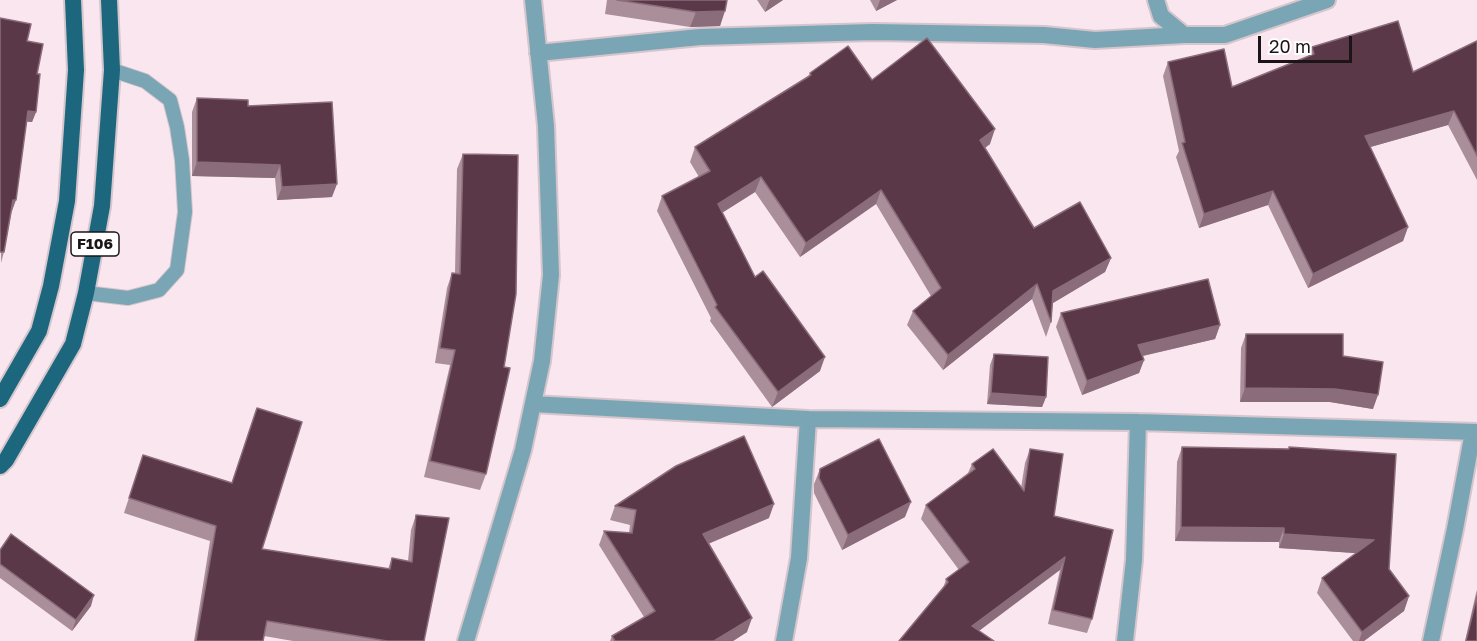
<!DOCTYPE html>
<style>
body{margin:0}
#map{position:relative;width:1477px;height:641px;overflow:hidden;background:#f9e6ee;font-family:"Golos Text",sans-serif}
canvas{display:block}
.scale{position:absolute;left:1258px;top:36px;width:94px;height:27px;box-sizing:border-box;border:3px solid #1b1518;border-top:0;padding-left:8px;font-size:18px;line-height:21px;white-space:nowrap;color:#1b1518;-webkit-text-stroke:4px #fff;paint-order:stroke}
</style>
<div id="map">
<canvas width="1477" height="641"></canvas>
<div class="scale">20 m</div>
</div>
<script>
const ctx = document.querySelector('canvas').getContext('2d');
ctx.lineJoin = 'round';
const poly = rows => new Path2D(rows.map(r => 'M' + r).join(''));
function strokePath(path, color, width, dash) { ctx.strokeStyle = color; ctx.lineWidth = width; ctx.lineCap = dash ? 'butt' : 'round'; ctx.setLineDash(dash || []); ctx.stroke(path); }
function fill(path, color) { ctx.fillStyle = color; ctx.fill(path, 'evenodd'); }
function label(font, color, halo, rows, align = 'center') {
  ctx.font = font + ' "Golos Text",sans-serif'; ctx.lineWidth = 6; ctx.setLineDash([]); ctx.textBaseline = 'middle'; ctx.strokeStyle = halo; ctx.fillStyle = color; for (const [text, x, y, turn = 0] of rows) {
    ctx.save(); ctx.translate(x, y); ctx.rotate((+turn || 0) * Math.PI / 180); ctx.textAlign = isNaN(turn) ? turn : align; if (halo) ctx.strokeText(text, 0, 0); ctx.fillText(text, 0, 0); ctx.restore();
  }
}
const service = poly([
 [86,293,128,298,159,290,177,270,185,212,182,160,177,127,170,100,145,81,112,70]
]);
const minor = poly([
 [1156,0,1161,16,1184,35,1225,35,1327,0],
 [538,53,700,37,873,32,1044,35,1095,40,1184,35],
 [533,404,808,419,1138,422,1477,432],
 [466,641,523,450,542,361,551,275,546,126,533,0],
 [784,641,799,558,808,419],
 [1125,641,1134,560,1138,422],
 [1431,641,1455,529,1473,432]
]);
const primary = poly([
 [0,399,39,331,51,286,67,201,76,70,73,0],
 [0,466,6,460,73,344,86,293,102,206,112,70,109,0]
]);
const wall = poly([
 [607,0,727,0,720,26,690,27,605,14],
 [757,0,783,0,765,12],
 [870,0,897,0,876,11],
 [0,18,27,41,37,74,36,112,32,122,27,122,12,211,12,210,4,252,1,263],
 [1477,41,1477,180,1448,125,1370,147,1408,227,1403,241,1308,288,1268,205,1199,228,1176,157,1179,151,1163,76,1168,62,1232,87,1308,57,1312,47,1413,72],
 [810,73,872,80,990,144,985,148,1034,228,1111,258,1105,272,1053,303,1051,322,1046,337,1032,299,943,370,907,325,913,311,931,296,876,204,800,257,755,192,722,213,755,277,820,371,772,407,710,321,711,318,657,211,662,196,699,177,690,162,695,147,808,77],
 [197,98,248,106,332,197,277,200,275,178,192,176,192,112],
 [463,154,486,474,480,490,424,477,450,365,435,363,447,288,452,273,455,273,457,169],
 [1061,313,1220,325,1215,339,1143,356,1144,360,1139,373,1082,395,1056,327],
 [1246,334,1343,356,1373,409,1330,402,1240,402,1241,348],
 [994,354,1046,397,1042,407,987,404,990,365],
 [257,408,262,549,388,569,392,558,408,561,411,530,416,515,424,641,293,641,264,636,263,641,194,641,210,541,124,513,143,455,232,483],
 [1182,447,1389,569,1409,596,1404,611,1364,641,1353,641,1317,593,1322,578,1356,553,1279,548,1279,542,1175,541,1177,462],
 [1030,449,1092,619,1087,633,1048,624,1060,570,899,641,943,589,946,579,959,570,921,519,926,505,968,473,972,464,1021,488,1025,463],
 [820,469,905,517,842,550,814,493,814,484],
 [615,506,769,518,708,544,747,632,733,641,610,641,612,636,644,617,599,545,604,531,629,533,630,525,610,520],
 [0,550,91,606,72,631,0,578],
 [1477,590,1477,641,1465,641,1476,593]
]);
const shadedWall = poly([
 [770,0,783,0,765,12,769,1],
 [880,0,897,0,876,11],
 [725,11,720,26,690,27,696,12],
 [28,111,36,112,32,122,25,121],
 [1454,111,1448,125,1360,150,1365,136],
 [995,129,990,144,975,155,980,140],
 [197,162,280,165,275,178,192,176],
 [761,177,755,192,712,219,718,204],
 [337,184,332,197,277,200,282,187],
 [881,190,876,204,800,257,806,243],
 [1273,191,1268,205,1199,228,1204,214],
 [13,200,16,200,12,211,9,210],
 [1408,227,1403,241,1308,288,1313,274],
 [1111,258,1105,272,1048,306,1053,291],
 [1037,284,1032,299,943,370,948,355],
 [1220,325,1215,339,1133,358,1138,345],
 [825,357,820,371,772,407,778,392],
 [1144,360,1139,373,1082,395,1087,381],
 [1245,388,1335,389,1378,395,1373,409,1330,402,1240,402],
 [991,393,1046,397,1042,407,987,404],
 [911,502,905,517,842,550,848,535],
 [774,504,769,518,698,548,703,534],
 [1181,527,1284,528,1279,542,1175,541],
 [1284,534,1374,540,1369,554,1279,548],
 [1065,557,1060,570,967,640,972,626],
 [94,595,91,606,72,631,76,620],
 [1409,596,1404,611,1364,641,1359,641,1362,632],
 [752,618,747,632,733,641,714,641]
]);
const building = poly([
 [617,0,727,0,725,11,696,12,617,0],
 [0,18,31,24,27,41,43,44,37,74,40,74,36,112,28,111,16,200,13,200,4,252,0,252,0,18],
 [1398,21,1413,72,1477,41,1477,156,1454,111,1365,136,1408,227,1313,274,1273,191,1204,214,1182,143,1185,142,1168,62,1224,49,1232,87,1314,54,1312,47,1398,21],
 [927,38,995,129,980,140,1034,228,1080,202,1111,258,1053,291,1051,322,1037,284,948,355,913,311,941,288,881,190,806,243,761,177,718,204,755,277,763,271,825,357,778,392,715,307,717,305,662,196,710,171,695,147,811,75,810,73,848,46,872,80,927,38],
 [197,98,248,100,248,106,332,102,337,184,282,187,280,165,197,162,197,98],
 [463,154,518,155,516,294,504,367,510,368,486,474,430,461,455,350,440,348,452,273,460,274,463,154],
 [1208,279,1220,325,1138,345,1144,360,1087,381,1061,313,1208,279],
 [1246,334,1343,334,1343,356,1383,362,1378,395,1335,389,1245,388,1246,334],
 [994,354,1048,357,1046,397,991,393,994,354],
 [257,408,302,422,262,549,390,569,392,558,412,562,416,515,449,518,424,641,387,641,267,621,263,641,196,641,216,526,129,498,143,455,232,483,257,408],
 [744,436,774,504,703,534,752,618,714,641,615,641,612,636,655,611,604,531,632,533,636,510,615,506,676,466,744,436],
 [879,439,911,502,848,535,819,478,820,469,879,439],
 [1182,447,1289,449,1289,447,1396,454,1389,569,1409,596,1362,632,1322,578,1374,540,1284,534,1284,528,1181,527,1182,447],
 [993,449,1024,491,1030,449,1063,454,1054,516,1113,530,1092,619,1053,610,1065,557,972,626,994,641,899,641,948,582,946,579,969,562,926,505,975,469,972,464,993,449],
 [11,534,94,595,76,620,0,564,0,550,11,534],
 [1477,596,1477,641,1466,641,1477,596]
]);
const shields = [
 [95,244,48]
];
const shieldNames = [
 ["F106",95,244]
];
strokePath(service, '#d5c5cc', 16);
strokePath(minor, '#d5c5cc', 20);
strokePath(primary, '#d5c5cc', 20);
strokePath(service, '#7aa5b5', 14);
strokePath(minor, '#7aa5b5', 16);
strokePath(primary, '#1c677d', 16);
fill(wall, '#aa8f9b');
fill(shadedWall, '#8a6c7a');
fill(building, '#5a3848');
strokePath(building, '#8a6c7a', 1.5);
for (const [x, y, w] of shields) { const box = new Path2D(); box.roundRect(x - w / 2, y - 12, w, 24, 4.5); ctx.fillStyle = '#fff'; ctx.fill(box); strokePath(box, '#1b1518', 1.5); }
label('bold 15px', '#1b1518', null, shieldNames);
</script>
